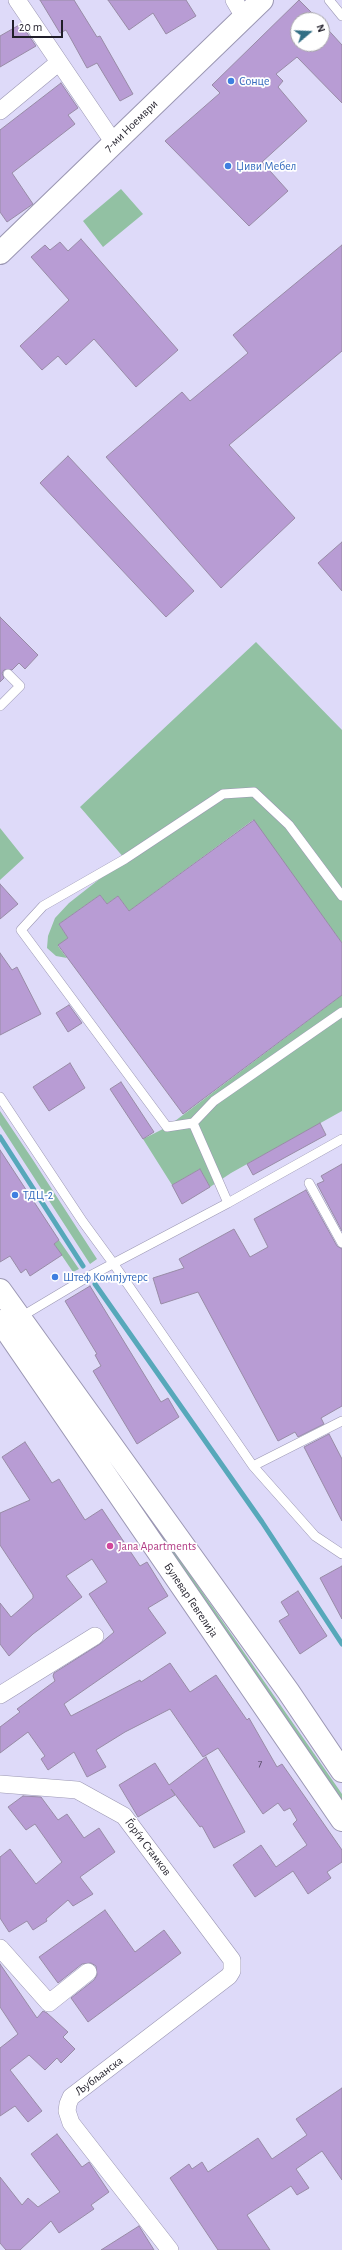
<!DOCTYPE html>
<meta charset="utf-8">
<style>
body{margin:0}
#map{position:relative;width:342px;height:2250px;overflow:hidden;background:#dedaf9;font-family:"Alegreya Sans",sans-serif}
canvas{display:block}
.north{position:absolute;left:290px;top:12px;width:40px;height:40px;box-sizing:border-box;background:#fff;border:1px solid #a6a5a9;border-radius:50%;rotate:71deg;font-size:11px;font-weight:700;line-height:16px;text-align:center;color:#201e29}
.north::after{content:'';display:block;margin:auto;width:14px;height:18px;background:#316e84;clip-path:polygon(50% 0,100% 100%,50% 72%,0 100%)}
.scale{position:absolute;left:12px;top:20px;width:51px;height:18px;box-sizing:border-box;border:2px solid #201e29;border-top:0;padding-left:5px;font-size:12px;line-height:14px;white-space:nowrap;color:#201e29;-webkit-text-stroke:3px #fff;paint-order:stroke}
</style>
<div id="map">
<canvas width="342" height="2250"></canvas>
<div class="north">N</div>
<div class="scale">20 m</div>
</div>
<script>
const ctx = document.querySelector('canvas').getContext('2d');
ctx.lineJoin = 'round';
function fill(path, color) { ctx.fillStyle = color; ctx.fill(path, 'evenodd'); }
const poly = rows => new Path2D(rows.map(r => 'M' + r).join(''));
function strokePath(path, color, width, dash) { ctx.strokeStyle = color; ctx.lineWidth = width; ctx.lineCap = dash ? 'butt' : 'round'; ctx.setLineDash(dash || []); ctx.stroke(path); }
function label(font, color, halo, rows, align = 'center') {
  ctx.font = font + ' "Alegreya Sans",sans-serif'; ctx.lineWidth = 3.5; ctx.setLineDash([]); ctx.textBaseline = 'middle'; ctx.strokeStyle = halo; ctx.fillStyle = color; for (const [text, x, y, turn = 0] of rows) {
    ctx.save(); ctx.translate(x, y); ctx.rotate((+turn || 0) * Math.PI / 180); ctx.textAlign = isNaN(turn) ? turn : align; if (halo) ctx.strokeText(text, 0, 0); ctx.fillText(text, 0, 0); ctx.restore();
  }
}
const green = poly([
 [121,189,143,214,103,247,83,221],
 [256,642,342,730,342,943,253,820,129,911,118,896,107,904,100,895,59,924,68,938,58,946,67,958,56,956,47,948,48,936,55,918,69,903,125,859,80,807],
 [0,828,24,858,0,880],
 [342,995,342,1111,231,1173,210,1187,200,1169,172,1185,143,1139,167,1127],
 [0,1111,33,1160,97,1259,90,1264,0,1125],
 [59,1240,79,1269,73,1272,54,1244],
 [41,1359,342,1794,342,1804,213,1617]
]);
const stream = poly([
 [0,1137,83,1266],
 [95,1284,262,1522,342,1644]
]);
const building = poly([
 [40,0,74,0,97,37,100,36,133,94,120,101,97,63,87,68,66,30,60,33,40,0],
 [108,0,186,0,196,16,166,34,153,13,129,30,108,0],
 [299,0,319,20,298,20,298,44,322,44,322,23,342,45,342,103,297,57,276,74,283,81,278,87,307,121,262,162,288,191,249,226,165,141,220,93,212,85,299,0],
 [21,24,36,46,0,67,0,36,21,24],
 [61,83,78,108,68,115,75,124,12,173,33,204,7,222,0,212,0,130,61,83],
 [81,239,178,350,136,387,94,339,66,365,58,356,42,370,20,346,69,300,31,257,45,245,50,250,60,242,68,251,81,239],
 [342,245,342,351,229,445,295,518,221,588,106,457,182,392,190,401,248,353,233,335,342,245],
 [68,456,194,591,166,617,40,483,68,456],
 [342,542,342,591,318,563,342,542],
 [0,617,38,655,25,669,19,663,12,670,4,670,2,673,4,678,0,682,0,617],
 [254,820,342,943,342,995,183,1114,58,945,68,938,59,924,100,895,107,904,118,896,129,911,254,820],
 [0,884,18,904,0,919,0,884],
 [0,953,12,970,17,967,41,1014,0,1035,0,953],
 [69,1005,82,1023,68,1032,56,1013,69,1005],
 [70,1063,85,1088,49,1111,33,1087,70,1063],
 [121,1082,154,1132,143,1139,110,1089,121,1082],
 [320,1123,326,1135,253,1175,247,1164,320,1123],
 [0,1150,59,1240,54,1244,62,1255,30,1276,26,1269,21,1273,10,1256,0,1262,0,1150],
 [342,1164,342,1231,317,1184,324,1181,321,1176,342,1164],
 [200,1169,210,1187,182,1204,172,1185,200,1169],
 [306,1190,337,1246,342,1249,342,1406,321,1418,324,1424,298,1437,295,1432,278,1441,198,1292,161,1304,153,1278,184,1268,179,1259,234,1229,250,1257,268,1247,254,1219,306,1190],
 [90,1286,161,1402,168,1398,179,1417,137,1444,93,1371,101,1366,95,1355,97,1354,65,1301,90,1286],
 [329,1434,342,1459,342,1521,304,1447,329,1434],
 [25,1442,52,1483,59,1479,85,1520,102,1509,140,1566,147,1562,168,1596,148,1608,166,1633,64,1704,71,1716,140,1680,141,1682,170,1663,190,1692,216,1675,247,1720,249,1718,277,1767,282,1764,342,1850,342,1862,327,1872,331,1878,308,1894,293,1871,255,1897,233,1865,261,1845,276,1867,307,1845,293,1824,297,1820,290,1808,284,1811,278,1803,263,1814,218,1748,203,1757,170,1709,125,1732,96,1750,106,1767,87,1777,74,1752,48,1770,41,1759,45,1756,28,1732,0,1753,0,1727,20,1712,17,1709,55,1681,53,1676,54,1673,100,1644,114,1632,89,1594,107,1582,92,1559,66,1576,82,1597,33,1634,9,1656,0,1644,0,1603,11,1617,33,1598,33,1595,0,1545,0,1513,30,1500,2,1457,25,1442],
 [342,1566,342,1619,320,1578,342,1566],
 [298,1591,327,1636,300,1654,279,1621,289,1615,281,1602,298,1591],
 [206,1757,245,1832,214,1848,202,1826,200,1827,171,1789,175,1795,138,1817,119,1785,155,1763,169,1785,206,1757],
 [23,1796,41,1797,58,1820,67,1814,84,1838,99,1828,115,1852,80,1877,93,1894,73,1906,68,1900,46,1919,47,1921,33,1930,27,1921,9,1932,0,1918,0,1857,10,1849,36,1884,62,1862,35,1824,26,1830,8,1807,23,1796],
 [105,1910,135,1952,164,1930,181,1953,88,2022,71,1998,94,1980,97,1975,96,1966,91,1963,82,1964,58,1983,39,1957,105,1910],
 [0,1964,37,2018,43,2011,47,2013,68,2032,63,2037,75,2049,61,2063,57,2058,45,2070,29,2055,10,2070,42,2111,28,2122,15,2106,0,2116,0,2048,18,2034,0,2007,0,1964],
 [342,2088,342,2180,322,2151,296,2169,309,2188,297,2195,291,2186,247,2215,270,2250,218,2250,170,2178,189,2164,192,2169,202,2162,208,2172,258,2138,272,2159,307,2135,296,2119,342,2088],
 [57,2134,82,2167,89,2162,109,2192,91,2205,94,2209,59,2233,51,2221,20,2250,6,2250,0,2243,0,2177,22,2205,28,2198,38,2207,60,2192,31,2154,57,2134],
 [139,2226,154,2250,101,2250,139,2226]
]);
const lane = poly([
 [329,0,342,16],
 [0,706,20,686,8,674],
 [0,1097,83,1222,113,1263,253,1466,342,1421],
 [193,1123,214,1101,342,1012],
 [309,1183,342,1243],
 [228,1203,193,1123,167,1127,21,930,43,906,125,859,223,794,254,792,289,825,342,896],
 [19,1318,86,1278,228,1203,342,1139],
 [253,1466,315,1536,342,1554]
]);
const street = poly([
 [17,0,114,143],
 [234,0,244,17],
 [0,111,58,63],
 [0,1695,95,1636],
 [0,1784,77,1790,124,1816,232,1960,232,1971,229,1976,71,2097,68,2104,67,2111,71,2123,170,2250],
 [0,1948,49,2003,88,1972]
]);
const secondary = poly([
 [0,253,262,0],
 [0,1290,288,1691,342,1771],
 [0,1321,342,1820]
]);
const markers = [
 [231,81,4,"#3f7fe0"],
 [228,166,4,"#3f7fe0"],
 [15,1195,4,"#3f7fe0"],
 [55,1277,4,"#3f7fe0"],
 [110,1546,4,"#d1479c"]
];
const numberNames = [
 ["7",260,1764]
];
const shopNames = [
 ["Сонце",239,81],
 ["Џиви Мебел",236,166],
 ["ТДЦ-2",23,1195],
 ["Штеф Компјутерс",63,1277]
];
const streetNames = [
 ["7-ми Ноември",131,126,-44],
 ["Булевар Гевгелија",191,1600,56],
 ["Ѓорѓи Стамков",148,1847,53],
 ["Љубљанска",99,2076,-37]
];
const hotelNames = [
 ["Jana Apartments",118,1546]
];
fill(green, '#92c1a3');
strokePath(stream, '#57a8ba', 5);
fill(building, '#b89cd4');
strokePath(building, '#988ba6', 1);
strokePath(lane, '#9b97b3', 10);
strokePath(street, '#9b97b3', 18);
strokePath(secondary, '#9b97b3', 24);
strokePath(lane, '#fff', 9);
strokePath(street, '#fff', 17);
strokePath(secondary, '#fff', 22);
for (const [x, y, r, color] of markers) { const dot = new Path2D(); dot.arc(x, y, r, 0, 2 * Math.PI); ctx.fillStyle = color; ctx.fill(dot); strokePath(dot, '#fff', 1.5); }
label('10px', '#463e54', null, numberNames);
label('12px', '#366cbe', '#fff', shopNames, 'left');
label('12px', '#201e29', '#fff', streetNames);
label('12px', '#b23c85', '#fff', hotelNames, 'left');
</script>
